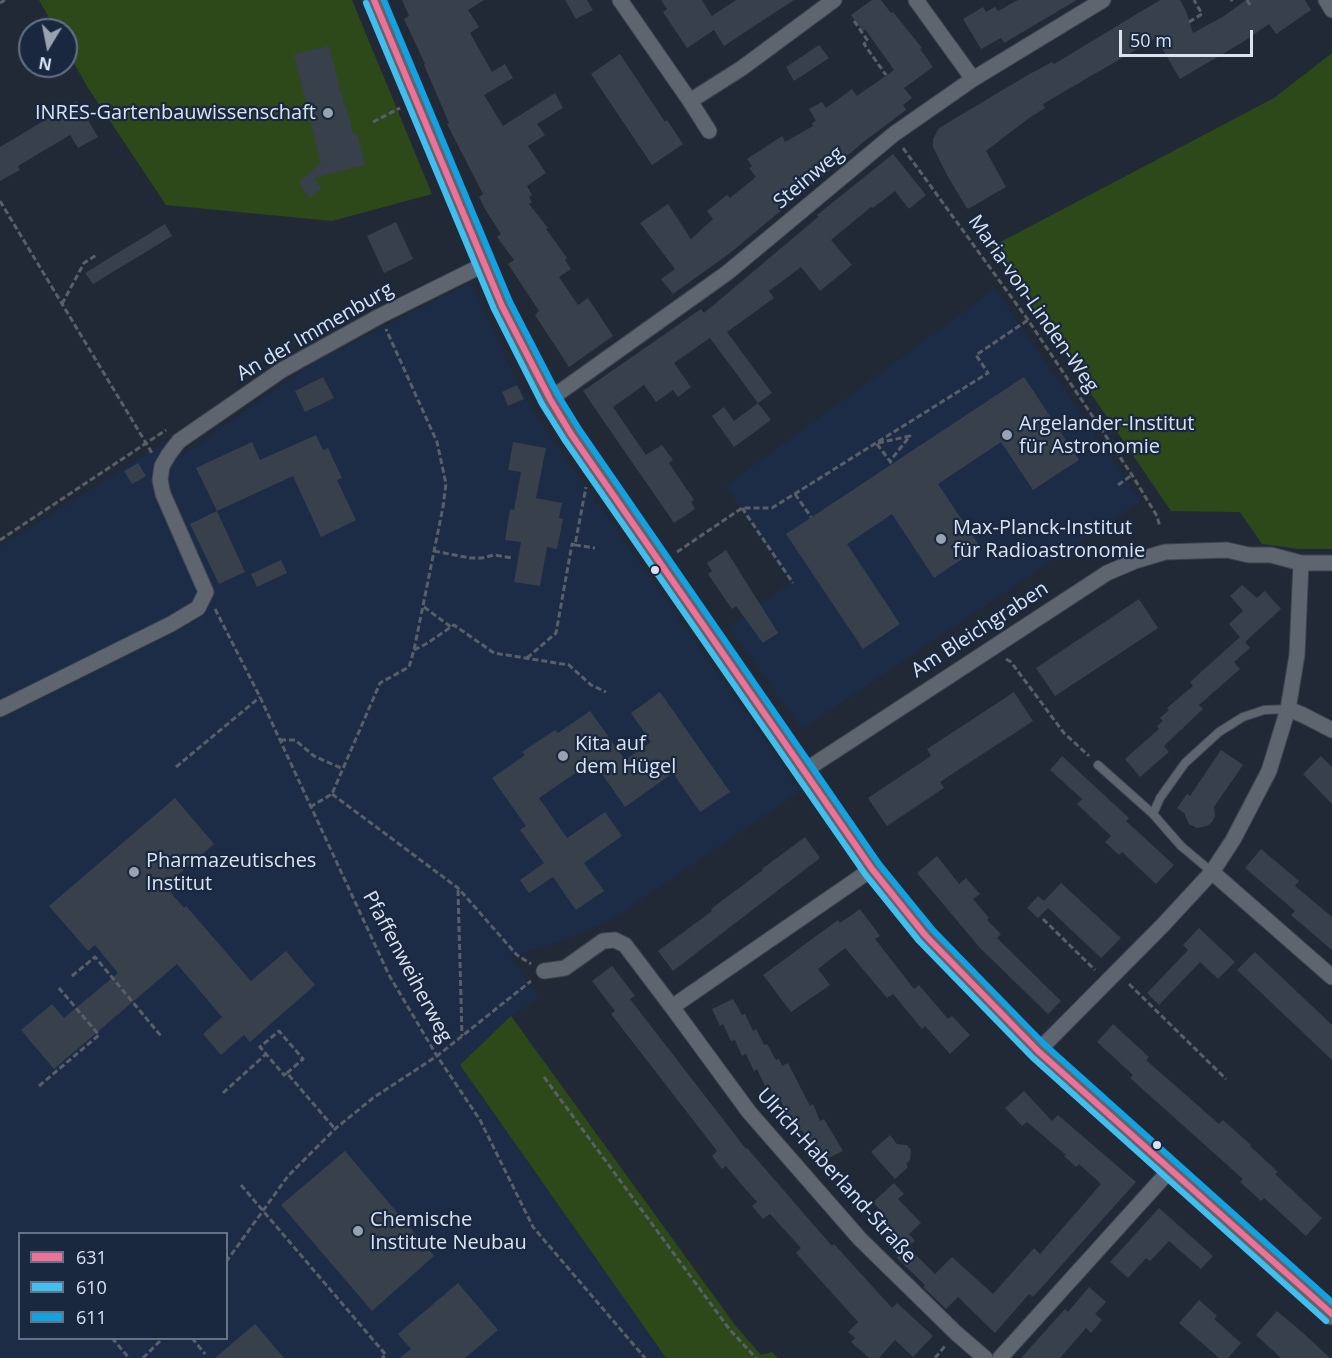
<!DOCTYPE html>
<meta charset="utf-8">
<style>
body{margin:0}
#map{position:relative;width:1332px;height:1358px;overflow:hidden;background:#212937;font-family:"Open Sans",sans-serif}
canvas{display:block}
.legend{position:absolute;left:18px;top:1232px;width:210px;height:108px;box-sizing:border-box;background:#19273f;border:2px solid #667287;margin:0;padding:8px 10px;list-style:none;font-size:18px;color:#d9e3f2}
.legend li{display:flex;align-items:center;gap:12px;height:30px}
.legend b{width:30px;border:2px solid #667287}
.north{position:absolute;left:18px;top:18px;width:60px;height:60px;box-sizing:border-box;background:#19273f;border:2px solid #667287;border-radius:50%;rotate:190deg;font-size:16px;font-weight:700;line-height:24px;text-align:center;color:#d9e3f2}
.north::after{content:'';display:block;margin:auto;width:21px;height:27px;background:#99a2b1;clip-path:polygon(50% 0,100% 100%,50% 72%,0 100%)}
.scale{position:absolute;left:1119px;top:30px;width:134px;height:27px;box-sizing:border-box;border:3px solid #d9e3f2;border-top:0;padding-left:8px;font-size:18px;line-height:21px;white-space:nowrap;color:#d9e3f2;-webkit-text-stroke:4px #19273f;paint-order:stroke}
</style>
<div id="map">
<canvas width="1332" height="1358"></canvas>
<ul class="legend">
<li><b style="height:8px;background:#f07197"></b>631</li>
<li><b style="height:8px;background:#41bfef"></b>610</li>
<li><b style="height:8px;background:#13a2e1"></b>611</li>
</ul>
<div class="north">N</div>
<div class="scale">50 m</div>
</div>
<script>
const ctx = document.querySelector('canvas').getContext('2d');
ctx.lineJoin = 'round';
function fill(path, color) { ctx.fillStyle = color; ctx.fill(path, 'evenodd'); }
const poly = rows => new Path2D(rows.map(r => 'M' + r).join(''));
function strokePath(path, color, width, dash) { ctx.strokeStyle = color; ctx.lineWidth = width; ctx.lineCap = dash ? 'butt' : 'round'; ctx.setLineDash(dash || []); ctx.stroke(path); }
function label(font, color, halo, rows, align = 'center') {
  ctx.font = font + ' "Open Sans",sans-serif'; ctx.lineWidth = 4.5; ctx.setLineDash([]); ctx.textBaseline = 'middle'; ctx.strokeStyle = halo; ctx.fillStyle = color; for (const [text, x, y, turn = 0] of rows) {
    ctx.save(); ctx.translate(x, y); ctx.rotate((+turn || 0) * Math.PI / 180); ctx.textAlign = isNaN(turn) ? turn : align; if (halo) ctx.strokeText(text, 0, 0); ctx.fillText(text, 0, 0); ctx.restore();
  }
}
const built = poly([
 [467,284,474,288,508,364,537,417,800,791,611,920,559,942,510,957,539,998,511,1016,460,1065,666,1358,0,1358,0,547,171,438,182,456,314,362],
 [20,1234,226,1234,226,1338,20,1338],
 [995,289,1141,501,802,729,729,627,790,583,726,486]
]);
const green = poly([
 [39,0,352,0,432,194,332,221,166,205,88,88,66,49,66,30,56,30],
 [1332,53,1332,549,1299,549,1262,544,1240,512,1171,511,991,247,1274,98],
 [511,1016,735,1325,761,1355,772,1352,778,1358,666,1358,460,1065]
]);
const building = poly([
 [402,0,484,0,468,10,479,27,470,33,492,72,505,64,513,78,484,95,503,126,555,93,563,108,537,124,545,135,528,146,546,173,527,186,532,195,529,197,532,202,529,204,548,228,546,229,567,258,565,260,571,269,559,277,578,305,588,298,613,336,569,367,535,315,539,311,508,264,514,260,497,237,501,234,485,209,479,197,483,194,447,124,449,123,424,65,425,64,404,19,409,16],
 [565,0,587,0,593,10,576,19],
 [661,0,702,0,712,16,736,0,794,0,724,46,714,30,687,48,663,12,667,9],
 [872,0,881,0,891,13,893,12,922,48,920,49,933,67,904,88,912,98,903,105,906,110,866,140,730,253,673,294,661,279,675,269,640,223,668,204,691,239,713,219,707,211,727,195,730,198,756,177,749,168,752,166,747,159,782,136,785,142,813,126,812,123,816,121,809,109,822,102,826,108,852,89,857,96,894,70,865,29,863,31,851,15],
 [1018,0,1077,0,1004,43,1001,38,981,49,963,19,983,7,986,12,995,7,998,11],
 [1160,0,1180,0,1186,11,1193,33,1224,16,1246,0,1305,0,1311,10,1276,34,1269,24,1243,42,1180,79,1156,38,1043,104,1045,108,1029,118,986,151,1006,187,968,209,966,207,947,175,933,147,933,139,939,128,1026,76,1052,62,1054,64],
 [819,45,829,58,794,81,786,67],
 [329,46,344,105,346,105,353,134,357,133,365,165,314,178,322,188,310,198,298,182,321,163,294,54],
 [620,54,665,122,667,120,683,144,652,165,591,74],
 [77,101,98,137,78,148,70,135,18,166,20,170,0,181,0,147],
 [893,154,926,195,909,209,895,191,873,208,871,207,831,240,852,265,820,291,801,267,769,291,774,298,727,332,772,393,758,403,710,338,674,363,691,387,678,397,673,390,656,402,644,385,613,407,646,455,662,445,673,460,669,463,694,500,691,502,695,509,674,523,583,391,701,309,704,313,818,217,817,215],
 [396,222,413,259,384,273,367,236],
 [165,224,172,236,93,284,85,273],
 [323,377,334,398,305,412,295,391],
 [1024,377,1079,460,1033,490,1001,442,938,484,980,547,934,578,892,514,847,544,900,624,863,649,786,534],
 [517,385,524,399,508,406,502,392],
 [758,403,771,420,734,447,712,416,724,407,734,421],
 [316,435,323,450,328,448,342,478,337,480,356,520,321,537,293,476,217,511,196,468,252,442,260,460],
 [513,442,546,448,536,498,562,503,559,518,563,519,557,549,547,547,540,586,514,582,521,542,505,540,510,509,514,510,521,472,508,470],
 [138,463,146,476,132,484,124,471],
 [217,511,245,572,219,584,190,524],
 [726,550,778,633,763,643,736,606,732,609,708,574,712,571,707,563],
 [281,560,287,573,257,587,251,574],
 [1242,585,1257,598,1265,591,1281,609,1245,642,1250,648,1234,662,1240,669,1199,705,1203,709,1164,746,1169,752,1140,777,1125,759,1159,729,1157,726,1163,721,1160,718,1169,710,1167,708,1193,686,1190,682,1240,637,1229,624,1243,611,1230,596],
 [1139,599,1158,628,1055,696,1036,668],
 [660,692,730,792,700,812,673,773,625,807,593,761,539,798,567,838,605,812,622,836,584,863,604,891,576,910,553,877,529,893,520,880,544,863,520,830,526,826,492,778,525,755,522,752,555,730,558,733,590,711,625,760,651,742,631,713],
 [1014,692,1033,721,940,782,944,788,887,826,868,798,931,756,927,749],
 [1221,750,1243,765,1214,807,1215,816,1212,822,1207,826,1197,828,1189,824,1184,813,1177,808,1187,794,1190,796],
 [1062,756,1129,818,1126,821,1174,865,1156,884,1122,852,1119,855,1105,842,1111,836,1077,804,1082,799,1050,770],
 [1321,756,1332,767,1332,804,1303,774],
 [175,798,214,844,165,886,184,908,186,906,251,981,286,951,315,985,250,1042,244,1035,221,1055,203,1034,222,1017,177,964,54,1069,21,1030,52,1004,64,1018,118,973,95,945,88,951,49,906],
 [805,837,820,858,673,971,658,951,712,911,711,909,763,870,762,869],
 [1261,849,1299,881,1295,886,1332,917,1332,950,1291,915,1295,911,1245,868],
 [937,856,959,884,966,878,980,894,973,899,989,918,987,920,1001,934,997,938,1061,1001,1048,1014,980,948,917,873],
 [1061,883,1121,938,1101,958,1048,908,1038,918,1027,908,1038,896,1044,901],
 [860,909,880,936,875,939,914,989,919,985,948,1019,952,1016,970,1035,950,1054,925,1026,922,1029,893,994,887,998,845,948,818,969,830,985,791,1012,763,975,838,920,840,923],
 [1199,928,1235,962,1218,979,1200,962,1159,1005,1147,993,1188,950,1183,945],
 [1255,952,1332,1025,1332,1060,1237,970],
 [612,966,635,996,630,999,746,1149,747,1148,832,1246,834,1244,892,1308,897,1303,933,1336,913,1357,895,1340,879,1358,869,1358,851,1342,855,1338,848,1332,858,1322,796,1253,801,1248,770,1214,763,1219,752,1206,757,1202,741,1184,726,1166,722,1169,712,1156,717,1151,611,1014,615,1011,592,981],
 [733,999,742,1015,745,1014,753,1031,756,1029,764,1045,767,1044,776,1060,779,1059,782,1066,788,1063,810,1106,813,1104,820,1121,824,1119,843,1151,822,1161,814,1145,810,1146,802,1130,799,1131,791,1115,788,1116,780,1099,776,1101,768,1084,765,1086,757,1069,754,1071,746,1054,742,1056,735,1040,731,1041,723,1024,720,1026,712,1009],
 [1113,1024,1149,1057,1146,1060,1219,1124,1223,1120,1251,1145,1250,1146,1278,1172,1275,1174,1322,1218,1306,1236,1264,1198,1261,1201,1240,1182,1243,1179,1130,1078,1133,1075,1097,1042],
 [1024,1091,1052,1121,1058,1115,1136,1182,1033,1297,1029,1294,995,1333,958,1297,946,1309,923,1287,925,1285,897,1258,903,1252,874,1221,883,1213,873,1202,894,1183,904,1194,898,1199,921,1223,909,1234,915,1241,908,1247,935,1274,952,1257,993,1294,1034,1248,1040,1254,1101,1184,1079,1164,1076,1167,1064,1156,1066,1155,1027,1122,1022,1126,1005,1108],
 [890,1135,897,1144,907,1145,911,1150,910,1160,906,1164,908,1167,895,1179,871,1152],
 [345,1151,434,1256,372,1311,281,1205],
 [1159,1208,1213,1256,1201,1269,1169,1241,1150,1261,1146,1258,1128,1278,1110,1262],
 [458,1283,498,1330,465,1358,400,1358,411,1349,398,1334],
 [1089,1287,1106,1302,1095,1314,1102,1320,1091,1333,1086,1328,1060,1358,1021,1358,1065,1309,1068,1312],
 [1199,1300,1217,1316,1214,1319,1241,1343,1228,1358,1219,1358,1179,1323],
 [1277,1311,1302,1332,1330,1358,1281,1358,1256,1335],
 [255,1324,284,1358,215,1358]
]);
const path = poly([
 [1230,0,1233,0],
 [1247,0,1250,5],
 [0,3,5,0],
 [854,21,868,41,864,44,886,75],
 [1189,22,1202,14,1194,0],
 [373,122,400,108],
 [903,148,1028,320,1132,475,1157,516,1160,527],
 [0,201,152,453],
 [62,304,84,263,98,254],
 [878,443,910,436,890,461],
 [877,444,892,464],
 [1118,485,1132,475],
 [795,494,811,517],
 [742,508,793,583],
 [0,540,166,430],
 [575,545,595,548],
 [434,551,470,558,482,558,494,555,512,558],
 [677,552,742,508,772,508,988,373,976,355,1028,320],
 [424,607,451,627],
 [215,609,260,697,389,975,437,1056,480,1120,533,1227,645,1358],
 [414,650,426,644,454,625,494,653,569,665,591,685,606,692],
 [527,658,556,633,572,544,575,545,586,487],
 [1006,659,1011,662,1064,733,1089,756],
 [280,740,295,740,314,756,343,769],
 [176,767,260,697],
 [332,794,458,888,517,955,531,964],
 [310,807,332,794,380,683,409,667,414,650,443,507,446,484,437,442,386,329],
 [458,890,462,1036],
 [1043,919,1095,970],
 [72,976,95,957,161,1036],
 [1129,984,1226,1079],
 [287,1073,303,1059,279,1031,260,1047,284,1075,287,1073,335,1129],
 [544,1077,730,1330,756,1358],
 [39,1086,99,1035,59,988],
 [223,1093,266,1054],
 [241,1185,386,1355,382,1358],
 [226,1262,288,1176,335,1129,373,1098,437,1056,531,981],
 [112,1338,129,1358],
 [192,1338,205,1354],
 [143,1358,163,1338],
 [935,1358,945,1346]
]);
const lane = poly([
 [1098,765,1153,814],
 [1212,872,1181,846,1153,814,1160,798,1185,763,1219,732,1243,717,1264,710,1288,709]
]);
const street = poly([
 [620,0,690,101,742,68,834,0],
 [916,0,973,79],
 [1326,0,1332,10],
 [690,101,709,131],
 [550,399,727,273,894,134,973,79,1103,0],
 [0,709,171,624,198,608,206,592,163,494,160,480,162,466,169,454,179,441,282,370,380,316,485,264],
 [1288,709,1303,715,1332,730],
 [804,771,1107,573,1135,561,1165,552,1227,550,1249,555,1271,555,1301,563,1332,563],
 [1212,872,1332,977],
 [544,971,565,968,603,941,615,940,625,945,672,1007,872,869],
 [672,1007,749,1112,860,1239,956,1333,985,1358],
 [1038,1051,1163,925,1212,872,1233,840,1269,771,1288,709,1297,655,1301,563],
 [1000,1358,1170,1170]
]);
const secondary = poly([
 [374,0,502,306,550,399,571,434,872,869,925,935,1038,1051,1332,1314]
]);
const bus1 = poly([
 [374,0,502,306,550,399,571,434,872,869,925,935,1038,1051,1332,1314]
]);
const bus2 = poly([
 [366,3,494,309,542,404,564,439,865,874,919,941,1032,1057,1326,1321]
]);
const bus3 = poly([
 [384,0,510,302,558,395,579,429,879,864,932,929,1044,1044,1332,1302]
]);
const markers = [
 [328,113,6,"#99a2b1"],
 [1007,435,6,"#99a2b1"],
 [941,539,6,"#99a2b1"],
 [655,570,5,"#d9e3f2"],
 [563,756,6,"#99a2b1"],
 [134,872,6,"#99a2b1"],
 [1157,1145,5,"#d9e3f2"],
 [358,1231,6,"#99a2b1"]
];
const poiNames = [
 ["INRES-Gartenbauwissenschaft",316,113,"right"],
 ["Argelander-Institut",1019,424],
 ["für Astronomie",1019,447],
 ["Max-Planck-Institut",953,528],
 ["für Radioastronomie",953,551],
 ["Kita auf",575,744],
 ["dem Hügel",575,767],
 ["Pharmazeutisches",146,861],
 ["Institut",146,884],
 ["Chemische",370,1220],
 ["Institute Neubau",370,1243]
];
const streetNames = [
 ["Steinweg",809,178,-40],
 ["Maria-von-Linden-Weg",1033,304,55],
 ["An der Immenburg",315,332,-30],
 ["Am Bleichgraben",980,630,-33],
 ["Pfaffenweiherweg",407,967,62],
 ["Ulrich-Haberland-Straße",836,1176,48]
];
fill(built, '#1c2c47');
fill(green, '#2d491a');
fill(building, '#38404b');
strokePath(lane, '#3e4550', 10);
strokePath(street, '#3e4550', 17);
strokePath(secondary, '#3e4550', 23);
strokePath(path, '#585f69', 3, [6, 3]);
strokePath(lane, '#5e656f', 8);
strokePath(street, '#5e656f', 15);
strokePath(secondary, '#5e656f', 21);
strokePath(bus1, '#f07197', 6);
strokePath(bus2, '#41bfef', 6);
strokePath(bus3, '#13a2e1', 6);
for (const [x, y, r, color] of markers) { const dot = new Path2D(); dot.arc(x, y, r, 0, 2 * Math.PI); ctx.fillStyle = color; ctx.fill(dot); strokePath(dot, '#19273f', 2); }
label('20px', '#d9e3f2', '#19273f', poiNames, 'left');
label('20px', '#d9e3f2', '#19273f', streetNames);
</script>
